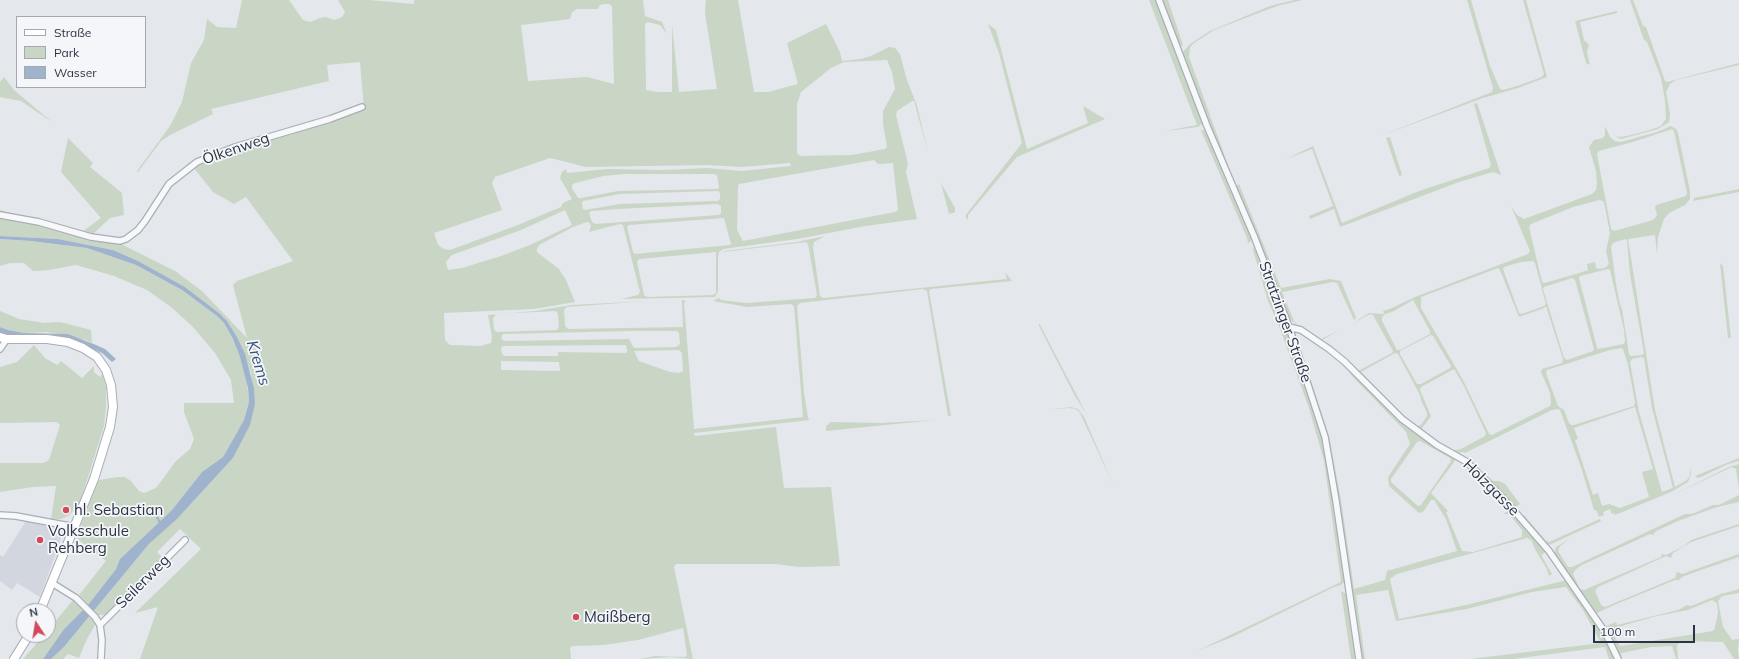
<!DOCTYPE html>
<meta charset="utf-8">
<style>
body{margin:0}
#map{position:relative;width:1739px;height:659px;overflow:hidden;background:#e4e7ec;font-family:Mulish,sans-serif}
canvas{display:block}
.legend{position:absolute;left:16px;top:16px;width:130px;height:72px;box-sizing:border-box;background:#f4f6f9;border:1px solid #a4a8b1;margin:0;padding:5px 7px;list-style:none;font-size:12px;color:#2b3445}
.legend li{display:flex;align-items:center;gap:8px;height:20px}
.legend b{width:20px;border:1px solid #a4a8b1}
.north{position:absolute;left:16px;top:603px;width:40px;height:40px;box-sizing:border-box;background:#f4f6f9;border:1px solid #a4a8b1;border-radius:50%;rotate:348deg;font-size:11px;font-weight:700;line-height:16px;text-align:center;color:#2b3445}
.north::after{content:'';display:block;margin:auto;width:14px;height:18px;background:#d1495b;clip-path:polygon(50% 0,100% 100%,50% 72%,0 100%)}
.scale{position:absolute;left:1593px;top:625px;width:102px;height:18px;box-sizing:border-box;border:2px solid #2b3445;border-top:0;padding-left:5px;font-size:12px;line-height:14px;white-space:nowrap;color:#2b3445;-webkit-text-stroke:3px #f4f6f9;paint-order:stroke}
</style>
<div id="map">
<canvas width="1739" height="659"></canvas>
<ul class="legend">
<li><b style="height:5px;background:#fff"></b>Straße</li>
<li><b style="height:11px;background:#c9d6c5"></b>Park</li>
<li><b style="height:11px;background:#9fb4cc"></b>Wasser</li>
</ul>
<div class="north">N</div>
<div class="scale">100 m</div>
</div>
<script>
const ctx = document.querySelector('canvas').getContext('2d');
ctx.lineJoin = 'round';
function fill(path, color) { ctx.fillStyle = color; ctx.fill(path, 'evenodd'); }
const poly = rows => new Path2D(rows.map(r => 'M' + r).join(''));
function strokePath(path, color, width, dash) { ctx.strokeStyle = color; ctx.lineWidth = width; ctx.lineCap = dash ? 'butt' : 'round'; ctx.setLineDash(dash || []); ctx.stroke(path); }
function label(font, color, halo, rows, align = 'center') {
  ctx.font = font + ' Mulish,sans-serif'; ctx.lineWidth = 3.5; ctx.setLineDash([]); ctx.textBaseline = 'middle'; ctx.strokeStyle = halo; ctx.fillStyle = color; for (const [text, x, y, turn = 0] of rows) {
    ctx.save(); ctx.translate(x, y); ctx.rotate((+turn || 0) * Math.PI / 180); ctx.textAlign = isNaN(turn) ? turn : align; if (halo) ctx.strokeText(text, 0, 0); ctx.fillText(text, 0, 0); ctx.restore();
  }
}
const built = poly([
 [26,521,64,530,40,597,17,583,12,590,0,581,0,555,3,557]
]);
const green = poly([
 [242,0,289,0,303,20,310,22,320,18,326,17,334,20,342,17,345,12,338,0,369,0,414,4,414,0,643,0,645,16,662,22,667,34,660,25,648,22,645,24,646,90,657,92,672,92,672,25,679,92,717,89,705,13,706,0,738,0,754,92,768,92,798,84,787,43,826,24,840,52,842,61,861,59,871,56,889,47,895,48,900,54,906,77,917,106,928,152,914,101,912,101,897,111,896,115,908,164,906,172,917,219,866,226,797,239,723,249,719,252,718,257,718,291,715,297,621,299,638,295,640,292,623,225,620,224,589,232,591,226,590,223,587,222,573,227,539,245,537,249,537,252,559,269,566,280,575,302,534,309,444,313,445,340,450,345,481,346,491,343,492,337,488,315,535,311,572,305,647,301,567,307,564,310,565,326,568,329,683,327,682,300,686,301,684,303,694,429,803,417,794,306,791,304,747,307,713,301,719,298,721,300,746,303,815,298,817,295,808,244,806,242,723,252,725,251,797,242,825,236,814,242,813,247,820,296,823,298,1007,279,1005,272,1012,281,931,289,929,291,951,416,948,416,927,291,923,289,800,303,797,306,804,392,808,418,810,420,694,433,695,436,776,427,784,488,831,487,840,566,799,567,776,564,676,564,674,567,693,659,671,657,640,659,655,656,685,657,687,655,683,628,638,640,604,645,573,646,570,648,571,659,140,659,158,607,135,613,201,549,180,529,157,552,163,558,106,615,98,615,94,611,149,544,177,519,233,458,255,404,251,373,237,337,227,321,219,313,185,287,138,261,113,250,58,239,0,236,0,210,82,232,101,218,61,172,68,138,93,163,90,167,122,193,124,215,110,218,92,235,119,243,175,271,202,291,247,338,233,285,237,281,293,261,246,197,234,204,213,192,194,168,199,164,236,149,331,121,364,109,360,62,327,65,329,81,211,109,213,114,170,135,161,141,138,172,137,171,170,126,182,102,191,63,204,40,207,19,217,27,236,28],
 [604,4,609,4,612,6,612,8,614,84,587,77,528,81,521,25,570,19,572,12,577,9,598,9,600,5],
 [887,60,892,72,895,89,883,111,883,124,887,147,885,149,852,155,800,156,797,153,797,104,801,92,831,68,844,62],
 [550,158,586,167,707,165,742,167,790,163,791,166,742,171,707,168,663,170,607,169,567,173,566,169,562,172,560,178,572,199,563,203,561,207,518,225,450,250,444,249,438,245,434,233,502,210,492,183,495,177],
 [874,160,878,164,893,163,898,210,895,212,743,241,737,230,738,186,739,184],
 [624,174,714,174,717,175,719,188,717,189,618,191,581,198,578,198,572,188,572,185,575,183,603,176],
 [718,191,720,193,720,199,718,201,620,204,585,210,583,209,582,203,583,201,620,194],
 [717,204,721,206,721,213,719,215,595,224,592,222,589,213,591,211,617,209],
 [565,210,572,225,530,245,501,256,462,268,448,270,446,262,452,255,521,230],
 [724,218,731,244,730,245,635,254,633,252,627,227,629,225],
 [716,252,716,293,713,295,647,297,644,295,637,262,639,259],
 [556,311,558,314,559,327,557,330,496,332,494,329,493,318,496,314],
 [630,331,677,331,679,333,680,344,676,347,634,348,629,339,504,341,501,338,503,334],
 [626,345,627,351,626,353,558,352,558,356,504,356,502,354,501,348,503,346],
 [679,350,682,353,683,371,679,373,670,372,639,361,634,351],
 [501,361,559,362,560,371,501,370],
 [1149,0,1156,0,1177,54,1202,121,1202,124,1198,127,1165,131,1197,125],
 [1162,0,1168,0,1183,45,1182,46,1178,44],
 [1294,0,1302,0,1277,6,1214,30,1194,43,1190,47,1189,57,1233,179,1210,124,1183,56,1183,52,1190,44,1210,31,1270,6],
 [1467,0,1471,0,1490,66,1500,89,1503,90,1520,85,1542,77,1544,74,1523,0,1526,0,1547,77,1518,88,1483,98,1380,136,1492,92,1493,88],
 [1630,0,1633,0,1643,26,1646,27,1665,81,1667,82,1739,63,1739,65,1676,80,1670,84,1666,92,1670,114,1669,122,1658,129,1621,139,1613,135,1619,137,1627,136,1650,130,1661,126,1666,119,1665,100,1661,78,1647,42,1644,40],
 [1617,11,1617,13,1580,22,1584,40,1589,45,1587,52,1590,65,1586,63,1575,21],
 [988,24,996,30,1027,149,1088,123,1083,106,1105,119,1017,157,968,215,968,220,965,216,1022,143,999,53],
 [4,77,14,90,52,122,21,101,0,97,0,82],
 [1477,103,1501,175,1493,172,1459,182,1340,227,1334,209,1310,219,1309,216,1333,206,1312,149,1286,159,1313,146,1342,223,1419,191,1489,168,1491,165,1474,104],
 [1605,126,1610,137,1615,141,1621,142,1657,132,1671,126,1676,129,1678,133,1690,191,1690,199,1685,205,1669,213,1664,219,1658,237,1657,254,1655,235,1628,239,1655,410,1675,487,1687,480,1690,475,1690,467,1691,474,1688,482,1671,492,1615,515,1614,513,1612,514,1610,509,1603,512,1604,515,1599,517,1597,511,1594,510,1581,467,1560,410,1558,409,1552,410,1465,453,1463,452,1456,453,1451,451,1461,449,1485,436,1486,433,1464,386,1454,369,1421,387,1420,390,1431,416,1420,431,1403,418,1319,340,1340,330,1322,340,1336,350,1358,371,1392,353,1393,351,1373,315,1370,314,1352,324,1369,313,1384,314,1383,311,1392,308,1415,297,1528,254,1530,251,1511,206,1517,215,1524,219,1592,194,1596,190,1597,183,1596,171,1589,147,1594,140,1603,138,1605,135],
 [1672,129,1674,131,1687,193,1686,196,1656,205,1655,208,1657,215,1654,219,1650,221,1614,231,1611,229,1597,154,1599,151,1636,141],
 [1600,200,1604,202,1610,233,1606,251,1609,264,1605,268,1598,269,1596,268,1595,262,1587,264,1588,270,1579,273,1545,283,1542,282,1529,227,1531,224,1573,207],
 [1625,239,1627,240,1630,274,1644,353,1642,355,1631,356,1629,354,1622,309,1620,305,1616,284,1611,247,1613,243],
 [1533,261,1535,263,1546,304,1544,306,1522,314,1519,313,1503,269,1504,267,1521,262],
 [1498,268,1500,270,1519,317,1544,308,1546,306,1563,359,1562,363,1542,369,1541,372,1550,393,1551,402,1550,406,1492,435,1489,434,1463,380,1421,308,1421,297],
 [1608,269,1610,270,1624,330,1625,341,1624,344,1598,349,1597,348,1579,278,1580,276],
 [1572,278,1575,280,1594,349,1593,351,1567,360,1564,358,1543,289,1544,287],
 [1413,300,1430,331,1430,334,1400,350,1397,350,1382,321,1382,317,1385,314,1392,312],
 [1431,335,1433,336,1451,366,1450,368,1421,384,1417,384,1400,354,1400,351],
 [1621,348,1623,349,1628,365,1635,402,1634,406,1574,425,1571,425,1569,423,1564,410,1558,406,1546,373,1547,370,1610,350],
 [1395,353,1398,354,1420,395,1421,400,1427,413,1427,416,1421,425,1417,426,1408,419,1361,372],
 [1641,357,1644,358,1652,408,1673,488,1662,492,1639,412,1630,362,1632,359],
 [1635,407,1653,469,1642,472,1649,497,1620,508,1609,504,1602,506,1598,493,1593,495,1575,440,1578,439,1574,428],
 [1201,130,1207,131,1208,135,1252,237,1250,242,1248,243,1247,238],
 [1390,137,1402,175,1399,176,1386,138],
 [941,183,955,208,955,212,953,213,949,214],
 [1239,184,1281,288,1330,279,1341,281,1356,318,1354,320,1337,283,1333,282,1282,292,1294,321,1299,326,1291,320,1284,307,1259,242,1236,188,1236,186],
 [1739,189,1739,192,1693,201,1694,198],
 [0,239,31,241,87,248,136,265,182,290,217,316,224,323,233,339,246,373,249,402,244,420,223,457,202,472,172,510,120,559,116,569,88,605,79,595,106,561,76,538,99,480,117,477,125,477,131,481,139,491,144,493,156,488,176,461,190,449,194,439,184,412,184,403,234,403,231,380,215,353,192,326,171,307,147,290,114,276,76,265,49,270,33,271,24,263,10,263,0,266],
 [1252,247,1255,250,1286,329,1322,437,1327,461,1345,581,1341,585,1334,587,1232,637,1197,651,1341,582,1324,461,1309,408,1279,326,1268,301],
 [1720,263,1723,266,1731,338,1728,338],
 [0,311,19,319,44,323,60,322,91,330,92,343,86,340,47,332,24,333,8,330,0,327],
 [1039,323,1087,415,1075,396,1039,326],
 [1295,332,1329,436,1341,500,1354,589,1385,580,1387,571,1457,551,1446,519,1434,500,1431,500,1423,512,1419,513,1389,486,1388,477,1410,444,1406,432,1352,376,1344,363,1400,420,1417,433,1457,458,1431,493,1448,511,1446,512,1462,551,1473,552,1522,537,1522,530,1509,514,1504,514,1508,510,1511,510,1547,551,1541,555,1552,574,1549,576,1547,569,1536,551,1531,540,1527,538,1397,574,1390,579,1399,619,1466,605,1567,580,1604,633,1616,659,1609,659,1605,647,1513,659,1470,659,1601,643,1583,610,1566,587,1532,592,1467,609,1396,621,1388,590,1356,595,1365,659,1362,659,1332,460,1327,436,1295,336],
 [1420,441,1450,458,1451,461,1421,505,1418,506,1391,482,1391,479,1417,442],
 [34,345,45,358,57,365,61,361,82,378,94,366,94,372,100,377,102,374,106,387,106,407,104,426,88,477,80,501,75,509,68,516,61,519,51,520,56,486,33,487,0,492,0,463,43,463,49,460,60,425,57,422,0,423,0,367,17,362],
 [1071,407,1078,409,1084,417,1114,486,1080,413,1076,409,1069,408,1047,410],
 [935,420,826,431,826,426,831,422,881,423],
 [1464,456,1493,481,1499,481,1505,484,1520,504,1515,508,1465,459],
 [1739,458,1739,461,1728,464,1701,477,1698,478,1695,476],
 [1739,464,1739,489,1736,469,1732,467,1672,495,1729,467],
 [1739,495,1739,502,1717,507,1678,521,1656,531,1653,535,1650,534,1582,565,1575,570,1573,574,1580,589,1584,590,1661,557,1662,554,1666,555,1684,546,1691,540,1739,524,1739,526,1691,542,1673,553,1671,558,1666,556,1598,587,1595,591,1601,605,1605,607,1675,578,1677,572,1682,574,1739,554,1739,557,1698,571,1682,577,1679,580,1675,580,1614,605,1595,614,1554,554,1556,547,1571,538,1560,546,1558,551,1568,567,1572,567,1685,514,1692,514,1713,505,1719,505],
 [1524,515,1546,541,1549,542,1600,519,1601,521,1549,545,1546,544,1522,516],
 [1739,589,1739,593,1722,596,1718,601,1723,627,1732,640,1739,639,1738,650,1739,659,1734,659,1723,642,1681,641,1677,646,1678,659,1676,659,1672,646,1651,647,1621,653,1622,659,1620,659,1604,627,1616,622,1617,625,1678,610,1687,605,1691,606,1721,594],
 [1712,600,1717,603,1718,612,1715,628,1713,631,1620,646,1611,630,1614,628,1657,616,1688,610],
 [1341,591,1346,594,1355,659,1351,659],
 [73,600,83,610,64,629,43,659,23,659,44,635,48,635,48,630],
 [90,616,96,623,86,641,79,658,68,654,63,659,51,659,64,647]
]);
const water = poly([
 [0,236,58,239,113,250,138,261,185,287,219,313,227,321,237,337,245,354,254,388,255,404,250,425,233,458,177,519,149,544,64,647,51,659,43,659,64,629,88,605,116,569,120,559,172,510,202,472,223,457,244,420,249,402,248,388,240,357,233,339,224,323,217,316,182,290,136,265,87,248,31,241,0,239],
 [0,327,8,330,24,333,68,334,96,345,105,349,116,359,112,362,102,353,68,338,47,335,8,335,0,333]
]);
const stream = poly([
 [156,515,160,523]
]);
const street = poly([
 [1159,0,1207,126,1254,236,1289,327,1325,437,1336,501,1359,659],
 [0,215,39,222,91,237,120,241,126,239,138,230,145,221,169,184,197,162,235,147,330,119,362,107],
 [1289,327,1301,330,1329,349,1345,362,1402,419,1437,445,1467,462,1503,498,1549,551,1605,632,1618,659],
 [0,349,7,339],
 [0,515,16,516,75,527],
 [52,583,76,598,95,617,100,625,102,640,101,659],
 [100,625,185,540]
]);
const secondary = poly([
 [0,337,7,339,47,339,68,342,83,348,97,357,106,370,111,385,113,407,110,427,94,479,40,611],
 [14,659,29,635]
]);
const markers = [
 [66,510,4,"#d1495b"],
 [40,540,4,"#d1495b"],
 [576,617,4,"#d1495b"]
];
const streetNames = [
 ["Ölkenweg",236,149,-19],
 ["Stratzinger Straße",1285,322,70],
 ["Holzgasse",1491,488,45],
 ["Seilerweg",143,582,-45]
];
const poiNames = [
 ["hl. Sebastian",74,510],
 ["Volksschule",48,531],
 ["Rehberg",48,548],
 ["Maißberg",584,617]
];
const waterNames = [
 ["Krems",258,363,73]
];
fill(built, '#d2d6de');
fill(green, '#c9d6c5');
fill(water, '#9fb4cc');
strokePath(stream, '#9fb4cc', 2);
strokePath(street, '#a9aeb7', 8);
strokePath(secondary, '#a9aeb7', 10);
strokePath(street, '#f7f8fa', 5.5);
strokePath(secondary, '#fff', 8);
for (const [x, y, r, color] of markers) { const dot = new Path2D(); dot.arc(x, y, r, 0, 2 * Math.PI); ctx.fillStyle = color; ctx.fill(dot); strokePath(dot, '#f4f6f9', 1.5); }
label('15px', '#2b3445', '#f4f6f9', streetNames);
label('15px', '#2b3445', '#f4f6f9', poiNames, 'left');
label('italic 16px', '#34527a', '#f4f6f9', waterNames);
</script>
